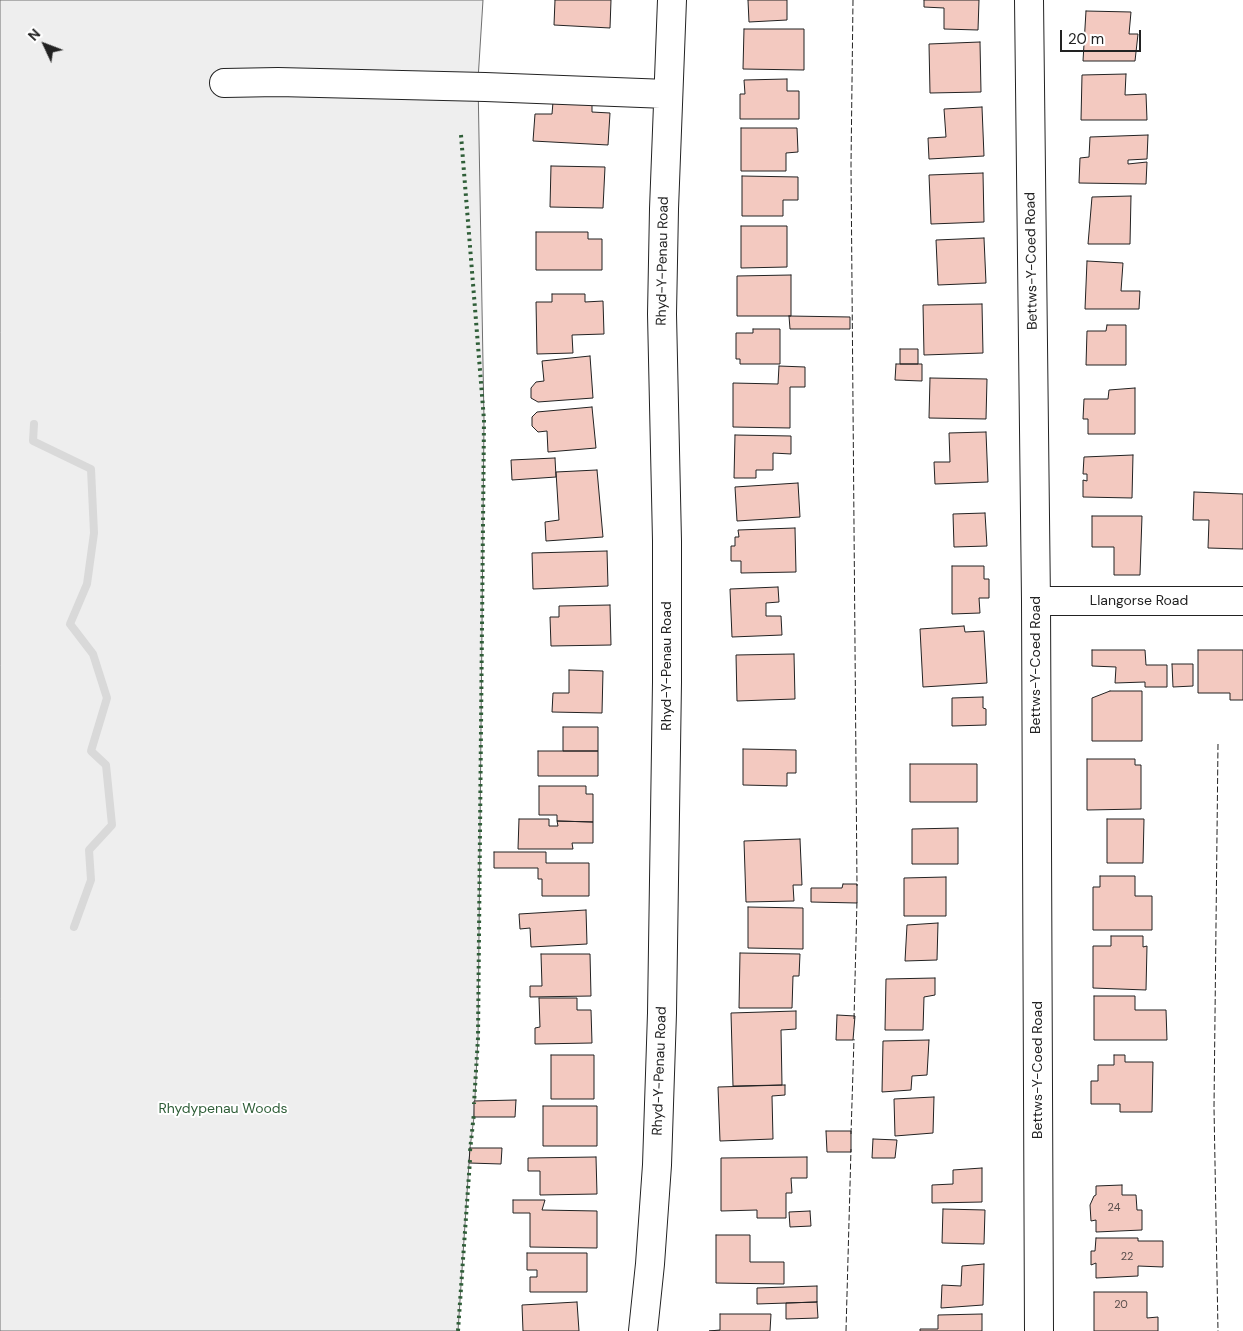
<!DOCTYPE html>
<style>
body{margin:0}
#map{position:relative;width:1243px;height:1331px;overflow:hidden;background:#fff;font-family:"DM Sans",sans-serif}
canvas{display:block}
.north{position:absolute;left:20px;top:20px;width:50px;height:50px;-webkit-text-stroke:4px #fff;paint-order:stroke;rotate:313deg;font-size:14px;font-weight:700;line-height:20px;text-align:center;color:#222}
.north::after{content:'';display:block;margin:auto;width:18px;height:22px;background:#222;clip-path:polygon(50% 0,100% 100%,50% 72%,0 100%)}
.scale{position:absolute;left:1060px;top:30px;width:81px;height:22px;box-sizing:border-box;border:2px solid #222;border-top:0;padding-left:6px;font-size:15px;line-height:18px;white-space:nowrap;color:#222;-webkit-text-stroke:4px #fff;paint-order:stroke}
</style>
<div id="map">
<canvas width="1243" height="1331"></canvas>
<div class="north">N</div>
<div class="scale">20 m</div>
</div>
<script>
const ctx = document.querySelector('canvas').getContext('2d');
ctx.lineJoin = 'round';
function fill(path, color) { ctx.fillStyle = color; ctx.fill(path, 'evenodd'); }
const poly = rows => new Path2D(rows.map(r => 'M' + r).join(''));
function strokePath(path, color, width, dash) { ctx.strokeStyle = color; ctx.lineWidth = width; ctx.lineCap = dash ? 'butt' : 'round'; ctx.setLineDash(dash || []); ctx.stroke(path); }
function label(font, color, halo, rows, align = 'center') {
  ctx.font = font + ' "DM Sans",sans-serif'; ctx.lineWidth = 4; ctx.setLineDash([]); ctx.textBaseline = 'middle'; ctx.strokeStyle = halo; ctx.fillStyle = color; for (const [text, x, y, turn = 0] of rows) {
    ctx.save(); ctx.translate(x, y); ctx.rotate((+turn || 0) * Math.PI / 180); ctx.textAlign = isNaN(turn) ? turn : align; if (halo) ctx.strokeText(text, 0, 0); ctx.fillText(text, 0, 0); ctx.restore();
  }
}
const green = poly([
 [0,0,483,0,478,80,484,420,478,1037,474,1117,470,1148,458,1331,0,1331,0,0]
]);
const stream = poly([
 [34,424,33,441,91,469,94,533,87,584,70,624,93,654,107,698,91,751,106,765,112,825,89,850,91,880,74,927]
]);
const building = poly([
 [555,0,611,0,610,28,554,25,555,0],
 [748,0,787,0,787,20,749,22,748,0],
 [924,0,979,0,978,30,944,29,944,8,924,7,924,0],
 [1086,11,1131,12,1129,34,1138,34,1135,61,1083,61,1086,11],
 [744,29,804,29,804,70,743,69,744,29],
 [980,42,981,92,930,93,929,44,980,42],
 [1126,74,1125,95,1146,94,1147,120,1081,120,1082,75,1126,74],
 [787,79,787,91,799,91,799,119,740,119,740,94,745,94,744,80,787,79],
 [553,102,592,104,592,112,610,113,608,145,533,141,535,114,552,114,553,102],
 [982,107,984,156,929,159,928,138,946,137,944,109,982,107],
 [741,128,797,128,798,152,786,153,786,171,741,171,741,128],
 [1148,135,1147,159,1128,160,1128,164,1147,162,1146,184,1079,183,1080,158,1089,157,1090,137,1148,135],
 [551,166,605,167,603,208,550,207,551,166],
 [983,173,984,222,931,224,929,175,983,173],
 [742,176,798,177,798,200,783,200,783,216,742,216,742,176],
 [1131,196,1130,244,1088,244,1092,197,1131,196],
 [741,226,787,226,787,267,741,268,741,226],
 [536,232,588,232,588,239,602,239,602,270,536,270,536,232],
 [984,238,986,283,938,285,936,240,984,238],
 [1087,261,1123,263,1121,291,1140,291,1139,309,1085,309,1087,261],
 [791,275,791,316,737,316,737,276,791,275],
 [552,294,585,294,585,302,603,301,604,334,572,335,573,353,537,354,536,302,552,302,552,294],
 [982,304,983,353,924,355,923,305,982,304],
 [789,316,850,317,850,329,790,329,789,316],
 [1107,325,1126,325,1126,365,1086,365,1087,331,1106,331,1107,325],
 [753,329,780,329,780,364,740,364,740,359,736,359,736,333,753,333,753,329],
 [900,349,918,349,918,364,900,364,900,349],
 [590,356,593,398,538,402,531,398,531,388,536,382,544,381,542,361,590,356],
 [896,364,922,364,922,381,895,380,896,364],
 [779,366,805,367,805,387,790,387,790,428,733,427,733,383,778,384,779,366],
 [930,378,987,379,986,419,929,418,930,378],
 [1135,388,1135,434,1088,434,1088,419,1083,419,1084,399,1108,399,1109,390,1135,388],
 [592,407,596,448,548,452,547,431,538,432,532,426,532,417,537,412,592,407],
 [986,432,988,482,935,484,934,462,950,462,949,433,986,432],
 [735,435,791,436,791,454,773,453,773,470,756,470,756,478,734,478,735,435],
 [1133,455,1132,498,1083,497,1083,480,1087,481,1087,474,1083,474,1084,457,1133,455],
 [555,458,556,477,512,480,511,460,555,458],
 [597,470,603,537,546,541,545,522,559,520,556,472,597,470],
 [798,483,800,517,737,521,735,487,798,483],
 [1194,492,1243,494,1243,549,1208,548,1209,520,1193,520,1194,492],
 [985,513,987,546,954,547,953,514,985,513],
 [1092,516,1142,516,1140,575,1114,575,1114,547,1092,547,1092,516],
 [795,528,796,572,741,573,741,561,731,561,731,546,735,546,735,537,739,537,738,530,795,528],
 [607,551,608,586,533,589,532,553,607,551],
 [952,566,984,566,984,579,989,579,989,598,979,598,980,613,952,614,952,566],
 [778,587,779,602,766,603,766,616,781,616,782,635,732,637,730,589,778,587],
 [610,605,611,645,551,646,550,617,559,617,559,606,610,605],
 [964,626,965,632,984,631,987,683,923,687,920,629,964,626],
 [1092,650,1145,650,1146,665,1167,665,1167,687,1145,687,1145,682,1115,683,1116,667,1092,666,1092,650],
 [1198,650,1243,650,1243,700,1230,700,1230,693,1198,693,1198,650],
 [794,654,795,699,737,701,736,655,794,654],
 [1172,664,1193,664,1193,686,1173,687,1172,664],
 [569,670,603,671,602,713,552,712,553,693,569,693,569,670],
 [1110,691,1142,691,1142,741,1092,741,1092,698,1110,691],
 [983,697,983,708,986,709,986,725,952,726,952,698,983,697],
 [563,727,598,727,598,751,563,751,563,727],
 [743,749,796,750,796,773,787,773,787,786,743,785,743,749],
 [538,751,598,751,598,776,538,776,538,751],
 [1087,759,1135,759,1135,765,1141,765,1141,809,1087,810,1087,759],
 [910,764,977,764,977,802,910,802,910,764],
 [539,786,586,786,586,794,593,794,593,822,557,821,557,815,539,815,539,786],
 [519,819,549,819,549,826,558,826,557,821,593,822,593,843,572,843,573,849,518,849,519,819],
 [1107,819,1144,819,1143,863,1107,863,1107,819],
 [958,828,958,864,912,864,912,829,958,828],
 [800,839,802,885,793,885,794,901,746,902,744,841,800,839],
 [494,852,546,852,546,863,589,863,589,896,542,896,542,879,538,879,538,868,494,868,494,852],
 [1100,876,1135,876,1135,896,1152,896,1152,930,1093,930,1093,887,1100,887,1100,876],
 [946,877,946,916,904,916,904,878,946,877],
 [843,884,857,884,857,903,811,902,811,888,842,888,843,884],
 [748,907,803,908,803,949,748,948,748,907],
 [586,910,587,944,531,947,530,928,520,929,519,914,586,910],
 [938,923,937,960,905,961,907,925,938,923],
 [1111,936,1143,936,1143,947,1147,946,1146,990,1093,988,1093,946,1111,946,1111,936],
 [740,953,800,954,799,976,793,976,792,1008,739,1008,740,953],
 [541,954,590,954,591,996,530,997,530,986,542,986,541,954],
 [935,978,935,995,924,997,923,1030,885,1030,886,979,935,978],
 [1094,996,1135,996,1135,1010,1166,1010,1167,1040,1094,1040,1094,996],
 [539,998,577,998,577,1010,591,1010,592,1043,535,1044,535,1028,540,1027,539,998],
 [796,1011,796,1029,781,1030,782,1085,733,1086,731,1013,796,1011],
 [837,1015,855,1016,853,1040,836,1040,837,1015],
 [929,1040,927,1075,912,1076,911,1090,882,1092,883,1041,929,1040],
 [551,1055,594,1055,594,1099,551,1099,551,1055],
 [1114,1055,1125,1055,1125,1062,1153,1062,1152,1112,1120,1112,1120,1104,1091,1104,1091,1081,1098,1081,1098,1065,1114,1065,1114,1055],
 [785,1085,785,1095,772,1096,773,1139,720,1141,718,1087,785,1085],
 [934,1097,933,1133,895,1136,894,1099,934,1097],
 [516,1100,515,1117,474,1117,474,1101,516,1100],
 [543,1106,597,1106,597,1146,543,1146,543,1106],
 [826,1131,851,1131,851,1152,827,1152,826,1131],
 [873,1139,897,1140,895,1158,872,1158,873,1139],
 [470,1148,502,1148,501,1164,469,1163,470,1148],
 [596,1157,597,1194,540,1195,540,1171,528,1171,528,1158,596,1157],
 [807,1157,807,1178,791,1178,792,1193,786,1193,786,1218,757,1218,757,1210,721,1211,721,1158,807,1157],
 [982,1168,982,1202,932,1203,932,1185,953,1184,953,1170,982,1168],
 [1122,1185,1122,1195,1136,1195,1137,1210,1142,1210,1142,1230,1096,1232,1096,1220,1091,1221,1090,1205,1094,1196,1096,1195,1096,1186,1122,1185],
 [513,1200,545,1200,542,1210,597,1211,597,1248,530,1247,530,1213,513,1213,513,1200],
 [943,1209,985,1210,984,1244,942,1243,943,1209],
 [810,1211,811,1226,790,1227,789,1212,810,1211],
 [716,1235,750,1235,750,1262,784,1262,784,1284,716,1283,716,1235],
 [1096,1238,1138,1238,1138,1241,1163,1241,1163,1267,1138,1266,1138,1276,1096,1278,1096,1263,1091,1265,1091,1251,1095,1251,1096,1238],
 [527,1253,587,1253,587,1292,530,1292,530,1277,537,1277,537,1270,527,1270,527,1253],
 [984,1264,983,1305,941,1308,942,1285,961,1286,962,1266,984,1264],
 [817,1286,817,1302,757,1304,757,1288,817,1286],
 [1094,1292,1147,1292,1147,1318,1158,1317,1158,1331,1094,1331,1094,1292],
 [577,1302,579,1331,523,1331,522,1305,577,1302],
 [817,1302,818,1318,786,1319,786,1303,817,1302],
 [720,1314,771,1314,770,1331,709,1331,720,1330,720,1314],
 [982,1314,982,1331,920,1331,920,1329,938,1329,938,1315,982,1314]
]);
const minor = poly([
 [1029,0,1036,601,1039,1331],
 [224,83,278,82,485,87,667,94],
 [1036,601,1243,601],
 [643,1331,650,1264,657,1165,662,1013,667,682,667,541,662,314,664,209,672,0]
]);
const hedge = poly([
 [461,135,484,420,478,1038,474,1104],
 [470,1151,474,1113],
 [458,1331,470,1160]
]);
const fence = poly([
 [853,0,851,165,857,886],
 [1218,744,1214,1107,1218,1331],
 [854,1019,857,901],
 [851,1134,854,1039],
 [846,1331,851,1149]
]);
const numberNames = [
 ["24",1114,1208],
 ["22",1127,1257],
 ["20",1121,1305]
];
const streetNames = [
 ["Rhyd-Y-Penau Road",663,261,-89],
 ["Bettws-Y-Coed Road",1032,261,-91],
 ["Llangorse Road",1139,601],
 ["Bettws-Y-Coed Road",1036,665,-90],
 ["Rhyd-Y-Penau Road",667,666,-90],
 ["Bettws-Y-Coed Road",1038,1070,-90],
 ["Rhyd-Y-Penau Road",660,1071,-88]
];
const parkNames = [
 ["Rhydypenau Woods",223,1109]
];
fill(green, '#eee');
strokePath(green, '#6f6f6f', 1);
strokePath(stream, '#d9d9d9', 8);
fill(building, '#f3c9c0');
strokePath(building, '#222', 1);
strokePath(minor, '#222', 30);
strokePath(minor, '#fff', 28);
strokePath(hedge, '#2f5e38', 4, [2.5, 4]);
strokePath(fence, '#222', 1, [6, 2.5]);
label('11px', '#564c4a', null, numberNames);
label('14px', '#222', '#fff', streetNames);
label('14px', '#2f5e38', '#fff', parkNames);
</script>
